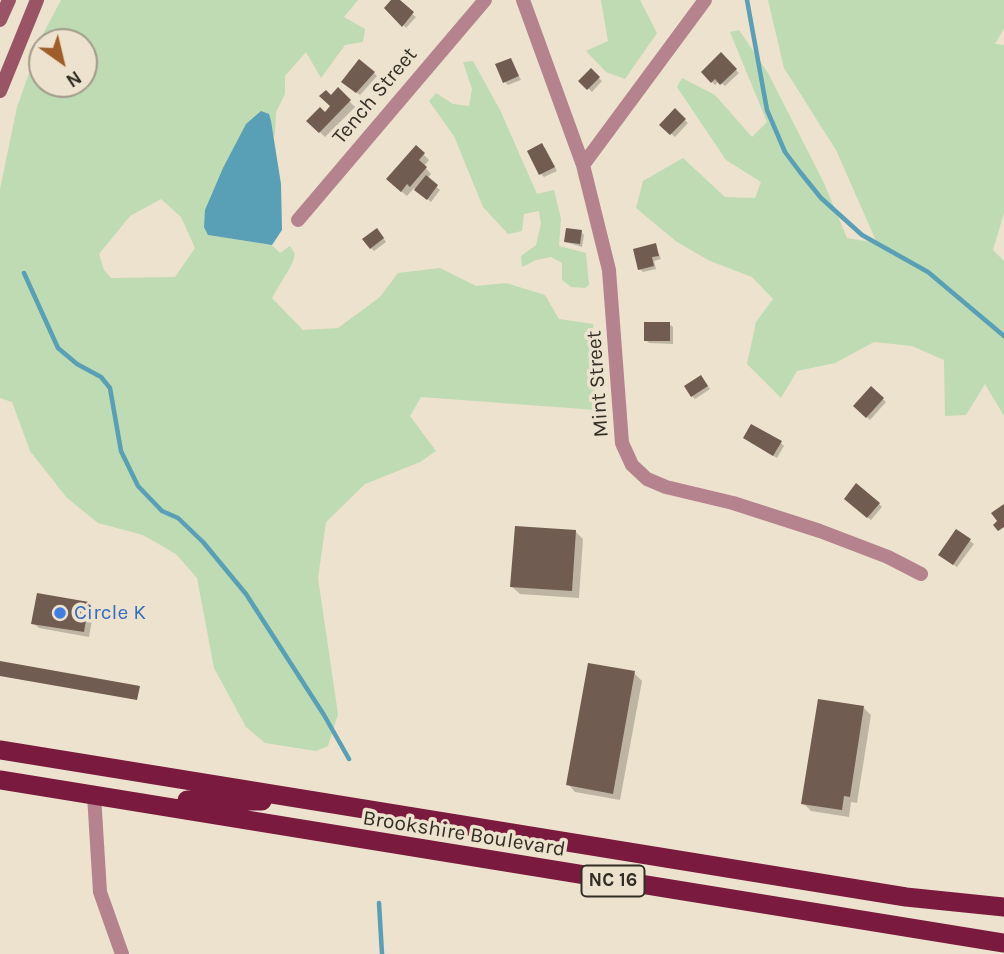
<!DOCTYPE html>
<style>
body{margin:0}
#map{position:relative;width:1004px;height:954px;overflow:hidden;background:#ede2cd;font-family:Karla,sans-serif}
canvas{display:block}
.north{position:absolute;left:28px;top:28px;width:70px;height:70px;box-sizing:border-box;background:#ede2cd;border:2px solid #a29a8a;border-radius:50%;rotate:146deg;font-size:19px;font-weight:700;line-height:28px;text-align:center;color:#322d25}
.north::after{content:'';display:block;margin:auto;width:24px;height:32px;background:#9f5d29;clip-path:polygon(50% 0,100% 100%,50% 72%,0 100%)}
</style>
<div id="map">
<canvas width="1004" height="954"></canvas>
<div class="north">N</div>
</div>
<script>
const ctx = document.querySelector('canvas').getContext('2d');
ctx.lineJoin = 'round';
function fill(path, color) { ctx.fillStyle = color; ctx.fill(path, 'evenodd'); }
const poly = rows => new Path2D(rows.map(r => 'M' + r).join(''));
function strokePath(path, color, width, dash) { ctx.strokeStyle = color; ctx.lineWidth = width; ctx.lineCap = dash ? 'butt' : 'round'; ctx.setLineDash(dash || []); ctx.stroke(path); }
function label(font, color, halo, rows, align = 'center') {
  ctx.font = font + ' Karla,sans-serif'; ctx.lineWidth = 7; ctx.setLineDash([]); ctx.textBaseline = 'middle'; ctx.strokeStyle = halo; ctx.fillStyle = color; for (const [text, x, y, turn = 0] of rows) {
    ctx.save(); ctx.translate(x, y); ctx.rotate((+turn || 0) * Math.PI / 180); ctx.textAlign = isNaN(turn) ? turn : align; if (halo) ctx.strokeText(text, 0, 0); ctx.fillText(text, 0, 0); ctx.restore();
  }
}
const green = poly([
 [61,0,358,0,344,17,365,29,363,42,345,45,321,78,306,52,285,76,285,94,276,112,275,134,273,138,268,114,208,235,272,245,280,253,290,246,295,254,292,264,272,298,303,330,338,328,380,297,398,273,440,268,476,286,506,283,545,295,559,319,593,324,596,410,421,397,410,416,436,451,420,462,365,484,326,522,318,578,338,714,328,746,316,751,265,743,246,727,214,668,197,578,176,554,143,535,98,523,67,498,30,451,12,402,0,398,0,189,17,107,43,34],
 [42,42,84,42,84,84,42,84],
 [161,199,181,217,195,248,175,277,111,278,104,270,99,254,130,216],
 [601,0,640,0,657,33,625,79,606,72,586,51,608,41],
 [768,0,1004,0,1004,28,995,44,1004,45,1004,213,993,250,1004,261,1004,416,985,384,966,415,945,416,944,360,912,346,874,342,835,363,797,371,781,398,747,364,756,322,773,299,752,277,710,261,677,242,636,208,643,181,683,158,725,197,755,198,761,182,726,160,677,87,682,78,715,95,752,137,767,122,730,32,739,30,768,73,824,183,847,238,877,243,836,150,784,68],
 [473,61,500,110,537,194,554,190,561,219,559,246,586,253,589,285,585,288,571,287,562,280,562,263,551,257,536,260,522,267,521,256,536,245,541,224,539,211,524,214,522,231,508,234,483,207,454,136,429,101,436,93,453,104,469,106,472,89,463,62]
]);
const water = poly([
 [261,111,269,114,271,121,281,184,282,230,272,245,208,235,204,227,205,210,223,168,246,124]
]);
const shadow = poly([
 [394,0,416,17,406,28,387,8],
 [721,55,739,73,725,86,719,81,715,85,703,72],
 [510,60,521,80,508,85,505,82],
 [591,71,602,81,592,92,581,81],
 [374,73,377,76,360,95,347,85],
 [338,90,355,107,325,137,308,121,325,114,332,106,331,97],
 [675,111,688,123,675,137,661,125],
 [416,147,429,160,424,166,431,174,427,179,440,190,431,202,417,190,414,188,407,196,393,185],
 [545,148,557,171,544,177,541,174],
 [581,232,584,235,582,247,566,242],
 [380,233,386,242,374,251,371,248],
 [655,245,661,259,654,261,656,269,643,272,640,269],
 [669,324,673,327,673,344,649,343,646,340],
 [701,377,710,389,695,399,692,396],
 [871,388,886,402,870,420,855,406],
 [745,438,781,443,784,446,777,458],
 [849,502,879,504,882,507,871,520],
 [575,531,583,539,579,598,520,594,512,587],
 [957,531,974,544,957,567,944,558],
 [89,603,94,609,89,637,39,628,33,623],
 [634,673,642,681,620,800,575,792,568,784],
 [864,708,871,715,857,803,851,802,849,817,811,811,803,803]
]);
const stream = poly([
 [747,0,767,110,785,152,800,172,821,198,862,235,928,272,1004,336],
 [24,273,58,348,77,364,101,377,110,388,121,451,138,486,162,511,178,518,203,542,246,594,324,715,349,759],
 [379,903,382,954]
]);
const building = poly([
 [391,0,400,0,414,12,402,27,384,8],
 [721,52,737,69,720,85,715,79,711,83,701,72],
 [511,58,519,76,503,83,495,64],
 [359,59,375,72,356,93,341,82],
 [591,68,600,77,587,90,578,81],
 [338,87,351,100,319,133,306,121,320,107,325,112,330,106,319,96,326,90,331,95],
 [675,108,686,119,670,135,659,125],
 [542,143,555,167,539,175,527,151],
 [416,145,425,153,419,160,427,167,410,187,407,184,401,192,386,179],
 [426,175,438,185,427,200,414,190],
 [377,228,384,238,370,249,362,239],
 [566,228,582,230,580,244,564,242],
 [656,243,659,256,652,257,654,266,638,270,633,249],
 [644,322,670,322,670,341,644,341],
 [701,375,708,386,691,397,684,386],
 [871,386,884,398,866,418,853,406],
 [751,424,782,441,773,456,743,438],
 [856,483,880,503,867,518,844,499],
 [1004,504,1004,527,998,531,993,525,997,521,991,513],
 [515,526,576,530,572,591,510,587],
 [956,529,971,539,953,565,938,555],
 [37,593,89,602,84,632,31,624],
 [0,661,140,686,137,700,0,676],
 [588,663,635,671,613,794,566,785],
 [818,699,864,706,850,797,844,796,842,810,801,804]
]);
const minor = poly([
 [523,0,583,165,609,270,622,443,632,465,647,479,666,487,733,503,820,531,888,557,921,574],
 [583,165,705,0],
 [298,220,485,0],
 [94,795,100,892,122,954]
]);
const secondary = poly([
 [0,20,9,0],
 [0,91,37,0]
]);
const trunk = poly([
 [0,750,906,897,1004,907],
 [0,780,1004,943],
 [187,800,262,801]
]);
const markers = [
 [60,613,7,"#3f7fe0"]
];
const shields = [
 [613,881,63]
];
const shieldNames = [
 ["NC 16",613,881]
];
const streetNames = [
 ["Tench Street",375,96,-50],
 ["Mint Street",598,384,-94],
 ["Brookshire Boulevard",464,834,9]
];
const shopNames = [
 ["Circle K",74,613]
];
fill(green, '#bedbb3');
fill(water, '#599fb6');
fill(shadow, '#0003');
strokePath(stream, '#599fb6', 4.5);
fill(building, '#705c51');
strokePath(minor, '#b4838e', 14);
strokePath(secondary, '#995466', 14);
strokePath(trunk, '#791a3e', 19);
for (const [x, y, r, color] of markers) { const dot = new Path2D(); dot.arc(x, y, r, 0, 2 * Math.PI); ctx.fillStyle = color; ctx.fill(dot); strokePath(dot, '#ede2cd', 2.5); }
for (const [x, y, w] of shields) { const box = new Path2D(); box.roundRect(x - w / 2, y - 15.5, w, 31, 5); ctx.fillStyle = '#ede2cd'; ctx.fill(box); strokePath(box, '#322d25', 2); }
label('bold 19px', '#322d25', null, shieldNames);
label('21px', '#322d25', '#ede2cd', streetNames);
label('21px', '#366cbe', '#ede2cd', shopNames, 'left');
</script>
